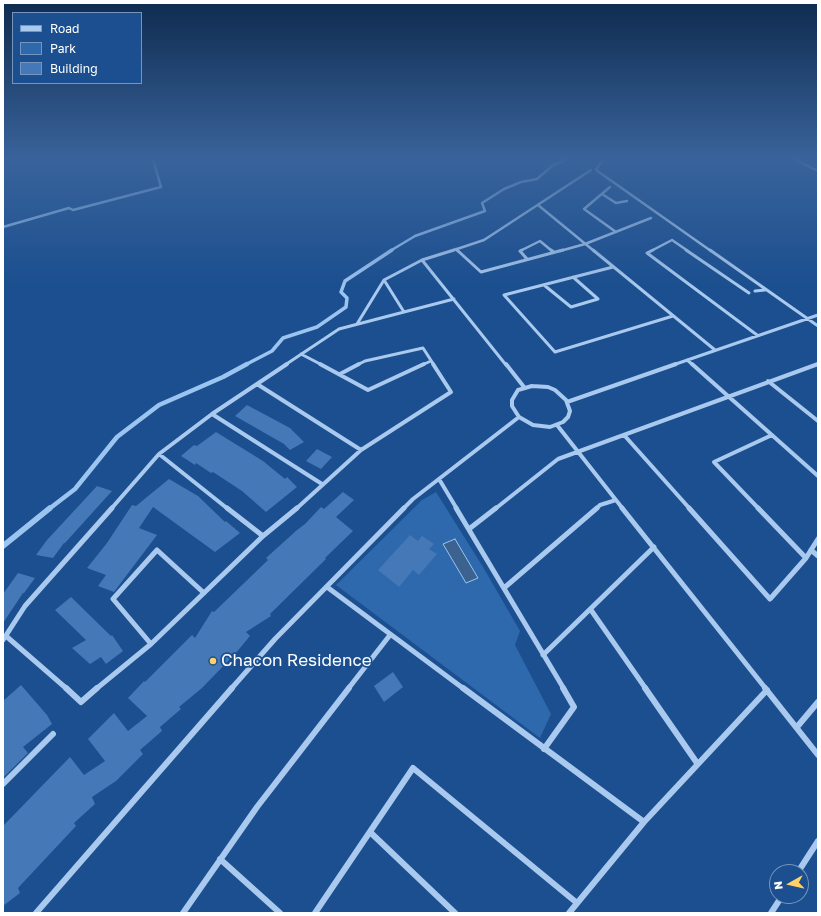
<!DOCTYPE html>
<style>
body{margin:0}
#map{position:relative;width:821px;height:916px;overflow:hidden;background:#1b4f8f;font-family:"Golos Text",sans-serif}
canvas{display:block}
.frame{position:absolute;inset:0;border:4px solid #fff;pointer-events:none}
.legend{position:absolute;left:12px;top:12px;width:130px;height:72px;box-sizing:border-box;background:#1b4f8f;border:1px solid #7695bc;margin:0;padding:5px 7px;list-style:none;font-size:12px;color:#fff}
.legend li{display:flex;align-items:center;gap:8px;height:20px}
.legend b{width:20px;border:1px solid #7695bc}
.north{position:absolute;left:769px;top:864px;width:40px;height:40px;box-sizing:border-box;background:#1b4f8f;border:1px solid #7695bc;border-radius:50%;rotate:262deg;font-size:11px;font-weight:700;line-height:16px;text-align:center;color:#fff}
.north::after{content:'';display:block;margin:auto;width:14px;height:18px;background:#ffd166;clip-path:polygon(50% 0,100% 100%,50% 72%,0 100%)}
</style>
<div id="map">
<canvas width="821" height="916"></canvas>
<div class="frame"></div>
<ul class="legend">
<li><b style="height:5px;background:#a9c9ee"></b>Road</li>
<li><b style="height:11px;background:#2e69ad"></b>Park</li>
<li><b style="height:11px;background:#4478b7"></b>Building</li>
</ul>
<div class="north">N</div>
</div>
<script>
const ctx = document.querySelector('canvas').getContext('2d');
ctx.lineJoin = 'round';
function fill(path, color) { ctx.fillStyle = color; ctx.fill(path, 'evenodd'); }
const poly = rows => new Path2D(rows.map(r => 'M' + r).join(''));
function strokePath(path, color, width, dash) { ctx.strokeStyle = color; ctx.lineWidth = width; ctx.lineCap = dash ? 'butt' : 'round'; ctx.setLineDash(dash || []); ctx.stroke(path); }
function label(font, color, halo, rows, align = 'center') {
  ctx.font = font + ' "Golos Text",sans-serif'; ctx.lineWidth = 3.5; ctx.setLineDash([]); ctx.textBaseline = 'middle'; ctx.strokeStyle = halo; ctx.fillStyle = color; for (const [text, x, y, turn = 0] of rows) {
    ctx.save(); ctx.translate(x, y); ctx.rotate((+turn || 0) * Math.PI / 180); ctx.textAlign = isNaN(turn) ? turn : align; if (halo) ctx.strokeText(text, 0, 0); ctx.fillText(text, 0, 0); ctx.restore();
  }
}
const green = poly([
 [436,492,483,567,520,631,515,645,551,714,540,738,336,585,422,500]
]);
const water = poly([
 [455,539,478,578,466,583,443,544,455,539]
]);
const streamFar3 = poly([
 [3,227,69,208,73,210,161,187,153,159],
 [390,251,415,236,485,211,482,203,504,189,521,182,537,179,553,165,569,159]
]);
const streamFar2 = poly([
 [245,365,272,351,283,338,317,327,346,307,347,298,341,292,345,281,392,250]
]);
const streamFar1 = poly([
 [49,509,75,489,117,437,159,405,223,377,247,364]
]);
const stream = poly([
 [3,546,50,508]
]);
const building = poly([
 [247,405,290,428,304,442,290,450,284,444,235,416],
 [216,432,263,461,285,479,287,477,297,487,266,512,242,491,213,472,211,473,196,463,195,465,181,456,194,445,197,446],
 [317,449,332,457,321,469,306,461],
 [169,479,198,496,225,522,226,521,240,533,215,552,153,507,139,528,157,535,114,592,98,586,106,575,87,568,107,543,132,505,136,506],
 [97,486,112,491,65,543,64,543,53,558,36,555,47,540],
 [343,492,354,500,336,517,353,531,325,558,326,559,270,614,271,616,246,632,250,636,235,654,202,688,179,707,181,709,160,727,162,731,140,750,143,754,116,781,92,797,95,804,74,823,76,826,18,888,20,893,3,906,3,826,70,757,84,775,105,761,88,739,114,713,128,731,147,716,128,698,144,681,145,682,192,635,195,638,212,611,214,612,268,560,266,558,297,530,305,524,321,507,324,509],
 [410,535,418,541,422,536,434,544,429,549,437,554,419,575,413,570,399,587,378,570],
 [18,573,35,578,24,593,23,593,3,623,3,594],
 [71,597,111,636,112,635,123,651,106,664,101,657,90,664,72,648,86,640,55,610],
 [393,672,403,687,384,702,374,686],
 [21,685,47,715,52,724,23,747,28,753,3,778,3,701]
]);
const minorFar4 = poly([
 [603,159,596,170,711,251],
 [794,159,818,171],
 [610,187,584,209,616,232],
 [602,194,616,203,627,201],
 [538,205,594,251],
 [456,249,458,251],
 [451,251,484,240,591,170],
 [520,251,540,241,552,251],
 [560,251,585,244,651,218],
 [651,251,672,240,688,251]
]);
const minorFar3 = poly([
 [454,250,422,260,384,280,404,312,454,299],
 [457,250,481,272,563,250],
 [522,250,520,251,527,259],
 [551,250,554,252],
 [593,250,715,350],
 [653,250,647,253,757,335],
 [686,250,749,293],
 [710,250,818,326],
 [422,260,506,365],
 [613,267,504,295,555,352,673,316],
 [544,285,571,307,598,299,573,277],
 [755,291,765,290],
 [357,324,384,280],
 [301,354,322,365],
 [687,360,693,365],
 [285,365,339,329,404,312],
 [357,365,365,361,423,348,434,365],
 [422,365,431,361],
 [673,365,818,315],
 [815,365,818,364]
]);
const minorFar2 = poly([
 [320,364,368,390,424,364],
 [506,364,524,387],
 [692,364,818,476],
 [340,374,359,364],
 [768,381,818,421],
 [257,384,361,450,296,509],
 [532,386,548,387,555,390,566,400,570,411,568,417,563,422,550,427,533,425,519,417,512,406,512,400,518,390,532,386],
 [567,402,676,364],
 [212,414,287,364],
 [557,425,623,509],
 [624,435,690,509],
 [361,450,451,392,433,364],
 [159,454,212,414,322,484],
 [439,479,457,509],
 [111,509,159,454,228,509],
 [403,509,413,499,519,417],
 [495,509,558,459,818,364],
 [596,509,600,505,616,500],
 [759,509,714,462,772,435]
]);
const minorFar1 = poly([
 [227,508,263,536],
 [456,508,564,689],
 [622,508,766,689],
 [689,508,770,599,806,558,758,508],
 [469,529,496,508],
 [811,550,818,556],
 [806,558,818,539],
 [327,587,464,689],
 [504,588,597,508],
 [591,610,646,689],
 [6,636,67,689],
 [3,640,25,606,112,508],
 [151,644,113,599,157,550,204,593],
 [543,655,654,547],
 [96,689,151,644,263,536,297,508],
 [231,689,275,639,404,508],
 [348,689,390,635]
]);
const minor = poly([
 [66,688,81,702,97,688],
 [463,688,644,822,569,913],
 [645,688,697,763],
 [765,688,818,755],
 [797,727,818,702],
 [544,749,574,707,563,688],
 [3,784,53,734],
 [644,822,767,690],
 [370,832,455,913],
 [220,859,280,913],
 [798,872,818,841],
 [36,913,232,688],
 [183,913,257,807,349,688],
 [315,913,413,768,577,903],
 [771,913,782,896]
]);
const markers = [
 [213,661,4,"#ffd166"]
];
const nearPoinames = [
 ["Chacon Residence",221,661]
];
fill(green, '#2e69ad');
fill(water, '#3c6290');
strokePath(water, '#9cc4f0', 1);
strokePath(streamFar3, '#9cc4f0', 2.5);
strokePath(streamFar2, '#9cc4f0', 3.5);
strokePath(streamFar1, '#9cc4f0', 4.5);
strokePath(stream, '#9cc4f0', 5.5);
fill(building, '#4478b7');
strokePath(minorFar4, '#a9c9ee', 2.5);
strokePath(minorFar3, '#a9c9ee', 3);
strokePath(minorFar2, '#a9c9ee', 4);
strokePath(minorFar1, '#a9c9ee', 5);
strokePath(minor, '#a9c9ee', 6);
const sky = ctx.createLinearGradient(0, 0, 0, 288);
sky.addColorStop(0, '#0f2b4f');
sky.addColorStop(0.55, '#39639b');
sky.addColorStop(1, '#39639b00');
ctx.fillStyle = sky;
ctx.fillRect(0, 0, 821, 288);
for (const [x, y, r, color] of markers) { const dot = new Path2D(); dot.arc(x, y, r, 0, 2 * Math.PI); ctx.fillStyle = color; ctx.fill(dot); strokePath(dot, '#1b4f8f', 1.5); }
label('17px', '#fff', '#1b4f8f', nearPoinames, 'left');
</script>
